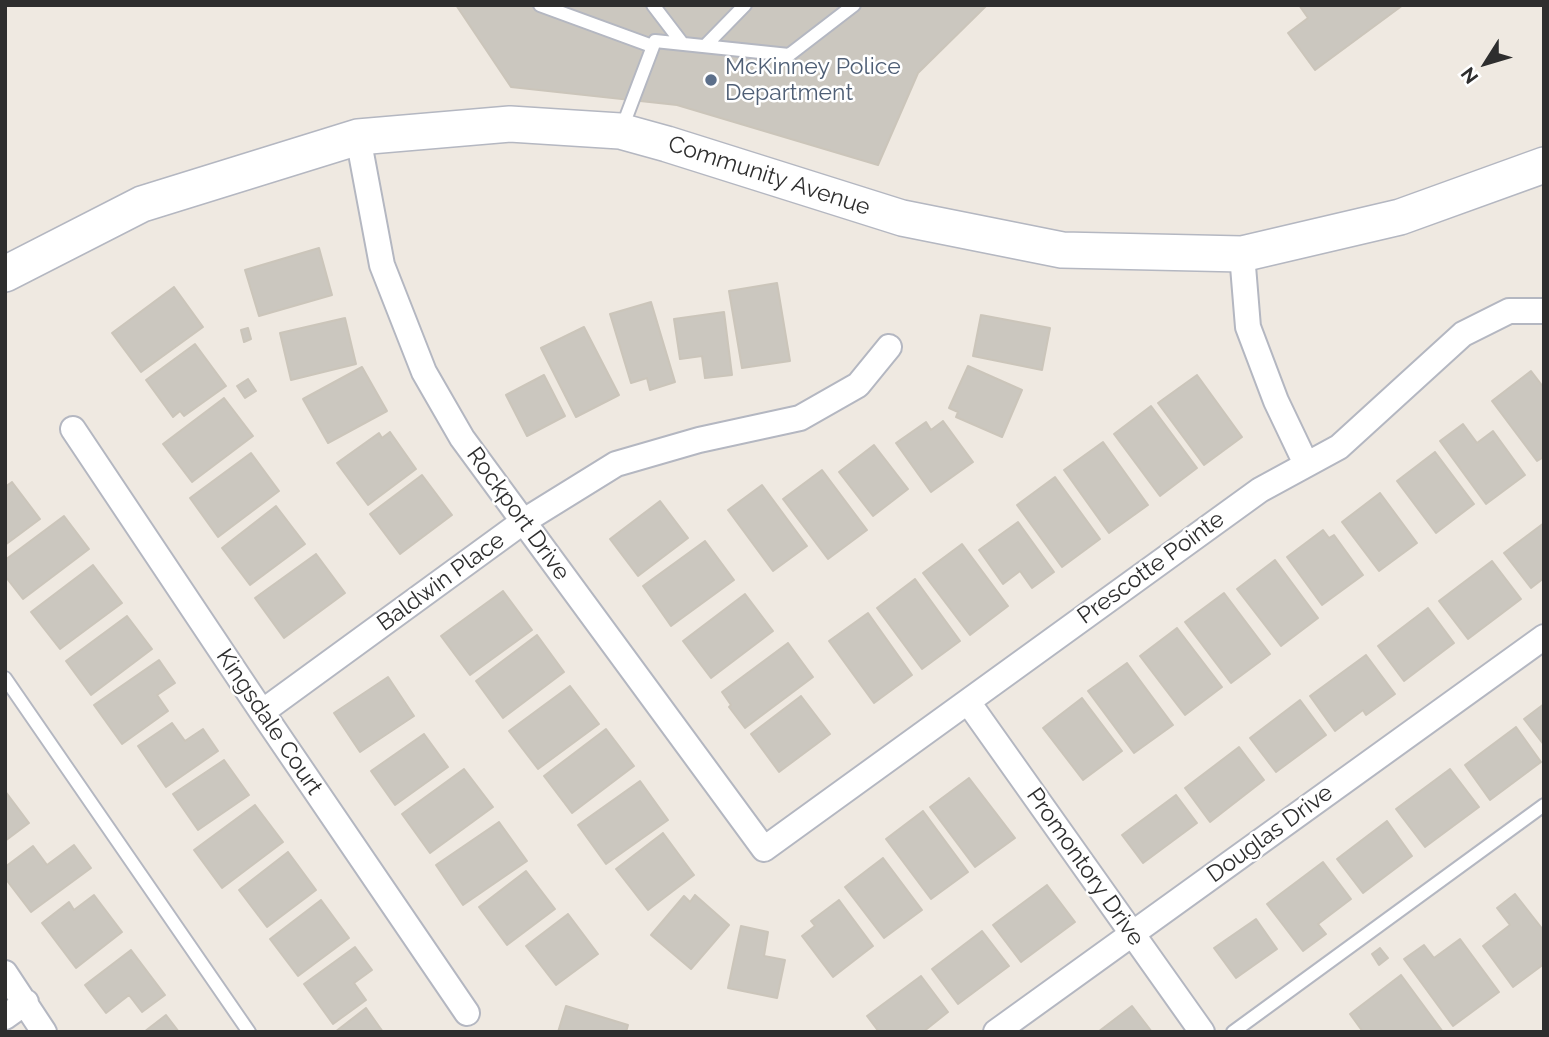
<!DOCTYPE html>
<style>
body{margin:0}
#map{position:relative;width:1549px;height:1037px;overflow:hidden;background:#efe9e1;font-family:Raleway,sans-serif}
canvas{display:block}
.frame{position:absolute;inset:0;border:7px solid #2e2e2e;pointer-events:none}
.north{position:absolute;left:1451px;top:28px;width:70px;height:70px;-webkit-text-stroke:5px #fff;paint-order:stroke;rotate:233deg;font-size:19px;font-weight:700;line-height:28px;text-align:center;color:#2e2e2e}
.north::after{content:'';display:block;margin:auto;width:24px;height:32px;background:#2e2e2e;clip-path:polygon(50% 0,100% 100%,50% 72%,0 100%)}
</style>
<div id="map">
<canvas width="1549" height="1037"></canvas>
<div class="frame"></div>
<div class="north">N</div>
</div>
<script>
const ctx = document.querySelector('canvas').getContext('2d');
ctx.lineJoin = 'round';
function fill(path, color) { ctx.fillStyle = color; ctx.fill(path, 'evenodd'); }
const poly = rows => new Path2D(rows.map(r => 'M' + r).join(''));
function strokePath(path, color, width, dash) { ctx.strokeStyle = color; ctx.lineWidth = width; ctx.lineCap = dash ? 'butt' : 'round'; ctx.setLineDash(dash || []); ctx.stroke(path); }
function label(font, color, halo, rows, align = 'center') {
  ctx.font = font + ' Raleway,sans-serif'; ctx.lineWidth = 5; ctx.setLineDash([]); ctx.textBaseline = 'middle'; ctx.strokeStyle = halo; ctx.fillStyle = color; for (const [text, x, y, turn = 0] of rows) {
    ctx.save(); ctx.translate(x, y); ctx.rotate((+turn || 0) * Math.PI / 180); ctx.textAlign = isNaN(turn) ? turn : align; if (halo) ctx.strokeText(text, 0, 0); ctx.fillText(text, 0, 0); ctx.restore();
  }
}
const building = poly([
 [456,5,987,5,918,73,878,165,677,105,511,87,456,5],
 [1299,5,1403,5,1315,70,1288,33,1308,18,1299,5],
 [319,248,332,295,259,316,245,270,319,248],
 [777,283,790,361,742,368,729,291,777,283],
 [174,287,203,327,141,372,112,333,174,287],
 [651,302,675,382,650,390,647,378,631,383,610,314,651,302],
 [724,312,732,375,705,378,702,356,680,359,674,319,724,312],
 [981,315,1050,328,1042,370,973,356,981,315],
 [345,318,356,364,291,380,280,333,345,318],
 [584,327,619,395,576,417,541,348,584,327],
 [248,328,251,339,244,342,241,330,248,328],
 [195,344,226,386,184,416,180,411,173,417,146,380,195,344],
 [968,366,1022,390,1002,437,956,417,958,412,949,408,968,366],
 [362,367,387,411,328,443,303,399,362,367],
 [1531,371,1544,388,1544,457,1537,461,1492,401,1531,371],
 [544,375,565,416,527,436,506,395,544,375],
 [1197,375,1242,437,1204,465,1158,403,1197,375],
 [248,379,256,391,245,398,237,386,248,379],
 [224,398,253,436,192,482,163,444,224,398],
 [1151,406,1197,468,1160,496,1114,434,1151,406],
 [943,421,973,462,931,492,896,443,926,422,931,430,943,421],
 [1463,424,1477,443,1493,431,1525,475,1486,504,1440,441,1463,424],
 [390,432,416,469,368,505,337,463,379,433,382,438,390,432],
 [1103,442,1148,505,1109,533,1064,470,1103,442],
 [874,445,908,489,873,516,839,472,874,445],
 [1435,452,1474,504,1436,533,1397,481,1435,452],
 [251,453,279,491,218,537,190,498,251,453],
 [822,470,867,530,828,559,783,499,822,470],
 [422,475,452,515,400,554,370,514,422,475],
 [1055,477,1100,539,1062,567,1017,505,1055,477],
 [12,482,40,519,5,545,5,487,12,482],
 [762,485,807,546,773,571,728,510,762,485],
 [1380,493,1417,543,1379,571,1342,522,1380,493],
 [660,501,688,538,638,576,610,539,660,501],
 [276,506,305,544,250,585,222,548,276,506],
 [64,516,89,549,23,599,5,576,5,560,64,516],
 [1018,522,1054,572,1032,588,1020,571,1003,584,979,550,1018,522],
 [1544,523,1544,578,1531,588,1504,553,1544,523],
 [1323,530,1329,538,1334,535,1363,575,1322,605,1287,557,1323,530],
 [705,541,734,580,671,626,643,586,705,541],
 [962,544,1008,606,970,635,923,573,962,544],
 [316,554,345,593,284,638,255,598,316,554],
 [1275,560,1318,618,1281,646,1237,589,1275,560],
 [1492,561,1521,599,1468,639,1439,601,1492,561],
 [93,565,122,603,60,649,31,612,93,565],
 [915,579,960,641,922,669,877,608,915,579],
 [503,591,532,630,470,675,441,636,503,591],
 [1224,593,1270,654,1231,683,1185,622,1224,593],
 [745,594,773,631,711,678,683,641,745,594],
 [1428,608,1454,643,1404,681,1378,646,1428,608],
 [868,613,912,675,874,703,829,641,868,613],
 [127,616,152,649,91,695,66,661,127,616],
 [1177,628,1222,687,1185,715,1140,656,1177,628],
 [537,635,564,672,503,718,476,681,537,635],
 [788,643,813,677,745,728,729,707,731,705,722,692,788,643],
 [1366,655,1395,694,1366,715,1363,710,1335,731,1310,696,1366,655],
 [159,660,175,683,157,695,168,711,122,744,94,705,159,660],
 [1127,663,1173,725,1134,753,1088,691,1127,663],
 [388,677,414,716,360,752,334,713,388,677],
 [570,686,599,724,538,769,509,731,570,686],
 [801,696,830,734,779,772,751,734,801,696],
 [1082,698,1122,751,1083,780,1043,728,1082,698],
 [1300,700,1326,735,1276,772,1250,738,1300,700],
 [1544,704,1544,745,1524,719,1544,704],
 [172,723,185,741,203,729,218,751,166,787,138,746,172,723],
 [1516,727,1541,762,1490,800,1465,765,1516,727],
 [606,729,634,766,572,813,544,776,606,729],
 [424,734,448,767,395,805,371,771,424,734],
 [1239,747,1264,780,1210,822,1185,788,1239,747],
 [224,760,249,795,198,830,173,794,224,760],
 [464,769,493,807,430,853,402,814,464,769],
 [1450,769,1479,807,1425,847,1396,809,1450,769],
 [969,778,1015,838,975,867,930,807,969,778],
 [640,781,668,820,606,864,578,825,640,781],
 [5,791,29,823,5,841,5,791],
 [1176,795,1197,823,1143,863,1122,835,1176,795],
 [255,805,283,842,222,888,194,850,255,805],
 [923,811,968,872,931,899,886,839,923,811],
 [1387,821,1412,856,1363,893,1337,859,1387,821],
 [499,822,527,861,463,905,436,865,499,822],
 [663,833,694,875,648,910,616,869,663,833],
 [74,845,91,868,31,912,5,878,5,867,33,846,47,865,74,845],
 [288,852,316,890,267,927,239,890,288,852],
 [883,858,922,910,884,938,845,887,883,858],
 [1323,862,1351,899,1318,924,1326,934,1303,951,1267,904,1323,862],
 [526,871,555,909,507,945,479,907,526,871],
 [1047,885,1075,922,1021,962,993,925,1047,885],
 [1515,894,1544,931,1544,964,1513,987,1483,946,1510,925,1497,908,1515,894],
 [94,895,122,932,76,968,42,923,69,902,74,910,94,895],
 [695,895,729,925,691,969,651,935,684,896,690,902,695,895],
 [321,900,349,938,298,976,270,939,321,900],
 [839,900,873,946,833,977,802,936,815,926,811,921,839,900],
 [568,914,598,954,556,985,526,946,568,914],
 [1256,919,1277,949,1236,978,1214,948,1256,919],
 [741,926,768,932,764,956,785,960,777,998,728,988,741,926],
 [982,931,1009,966,958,1004,932,969,982,931],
 [1460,939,1499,992,1453,1026,1404,959,1424,945,1434,958,1460,939],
 [355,947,372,970,354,983,366,1000,333,1024,304,984,355,947],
 [1380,948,1388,958,1379,965,1372,954,1380,948],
 [131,950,165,995,142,1012,129,995,106,1013,85,985,131,950],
 [1401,975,1443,1032,1363,1032,1350,1014,1401,975],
 [921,976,948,1012,923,1032,879,1032,867,1016,921,976],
 [566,1006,628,1025,626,1032,558,1032,566,1006],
 [1132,1006,1152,1032,1098,1032,1132,1006],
 [366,1008,383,1032,335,1032,366,1008],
 [166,1015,179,1032,144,1032,166,1015]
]);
const lane = poly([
 [540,5,652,46],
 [653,5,682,43],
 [705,46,745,5],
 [622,128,655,41,789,55,854,5],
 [5,678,249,1032],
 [1233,1032,1544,805]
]);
const street = poly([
 [358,137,382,265,424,372,462,438,764,849,1260,490,1339,447,1463,334,1509,311,1544,311],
 [1242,254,1248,327,1276,401,1306,464],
 [73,429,262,712,467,1013],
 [968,702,1202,1032],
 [262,712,524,521,616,464,699,440,800,418,858,385,889,347],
 [5,973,44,1032],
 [5,1017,26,1002],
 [996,1032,1544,637]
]);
const secondary = poly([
 [5,274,142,204,358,137,510,124,620,131,667,144,902,218,1062,250,1242,254,1400,217,1544,165]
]);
const markers = [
 [711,80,7,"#5c6f8a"]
];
const serviceNames = [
 ["McKinney Police",725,67],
 ["Department",725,93]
];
const streetNames = [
 ["Community Avenue",769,176,18],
 ["Rockport Drive",518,514,54],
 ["Prescotte Pointe",1151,568,-36],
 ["Baldwin Place",441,582,-36],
 ["Kingsdale Court",269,722,56],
 ["Douglas Drive",1270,834,-36],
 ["Promontory Drive",1085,867,55]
];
fill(building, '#cbc7bf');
strokePath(building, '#cbc5ba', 2);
strokePath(lane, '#b4b7c1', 16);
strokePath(street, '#b4b7c1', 28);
strokePath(secondary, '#b4b7c1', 38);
strokePath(lane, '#fff', 12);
strokePath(street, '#fff', 24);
strokePath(secondary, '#fff', 35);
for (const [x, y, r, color] of markers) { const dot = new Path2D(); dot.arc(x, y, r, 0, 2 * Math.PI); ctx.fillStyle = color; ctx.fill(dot); strokePath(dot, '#fff', 2.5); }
label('23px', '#4e5e75', '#fff', serviceNames, 'left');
label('23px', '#2e2e2e', '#fff', streetNames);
</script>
